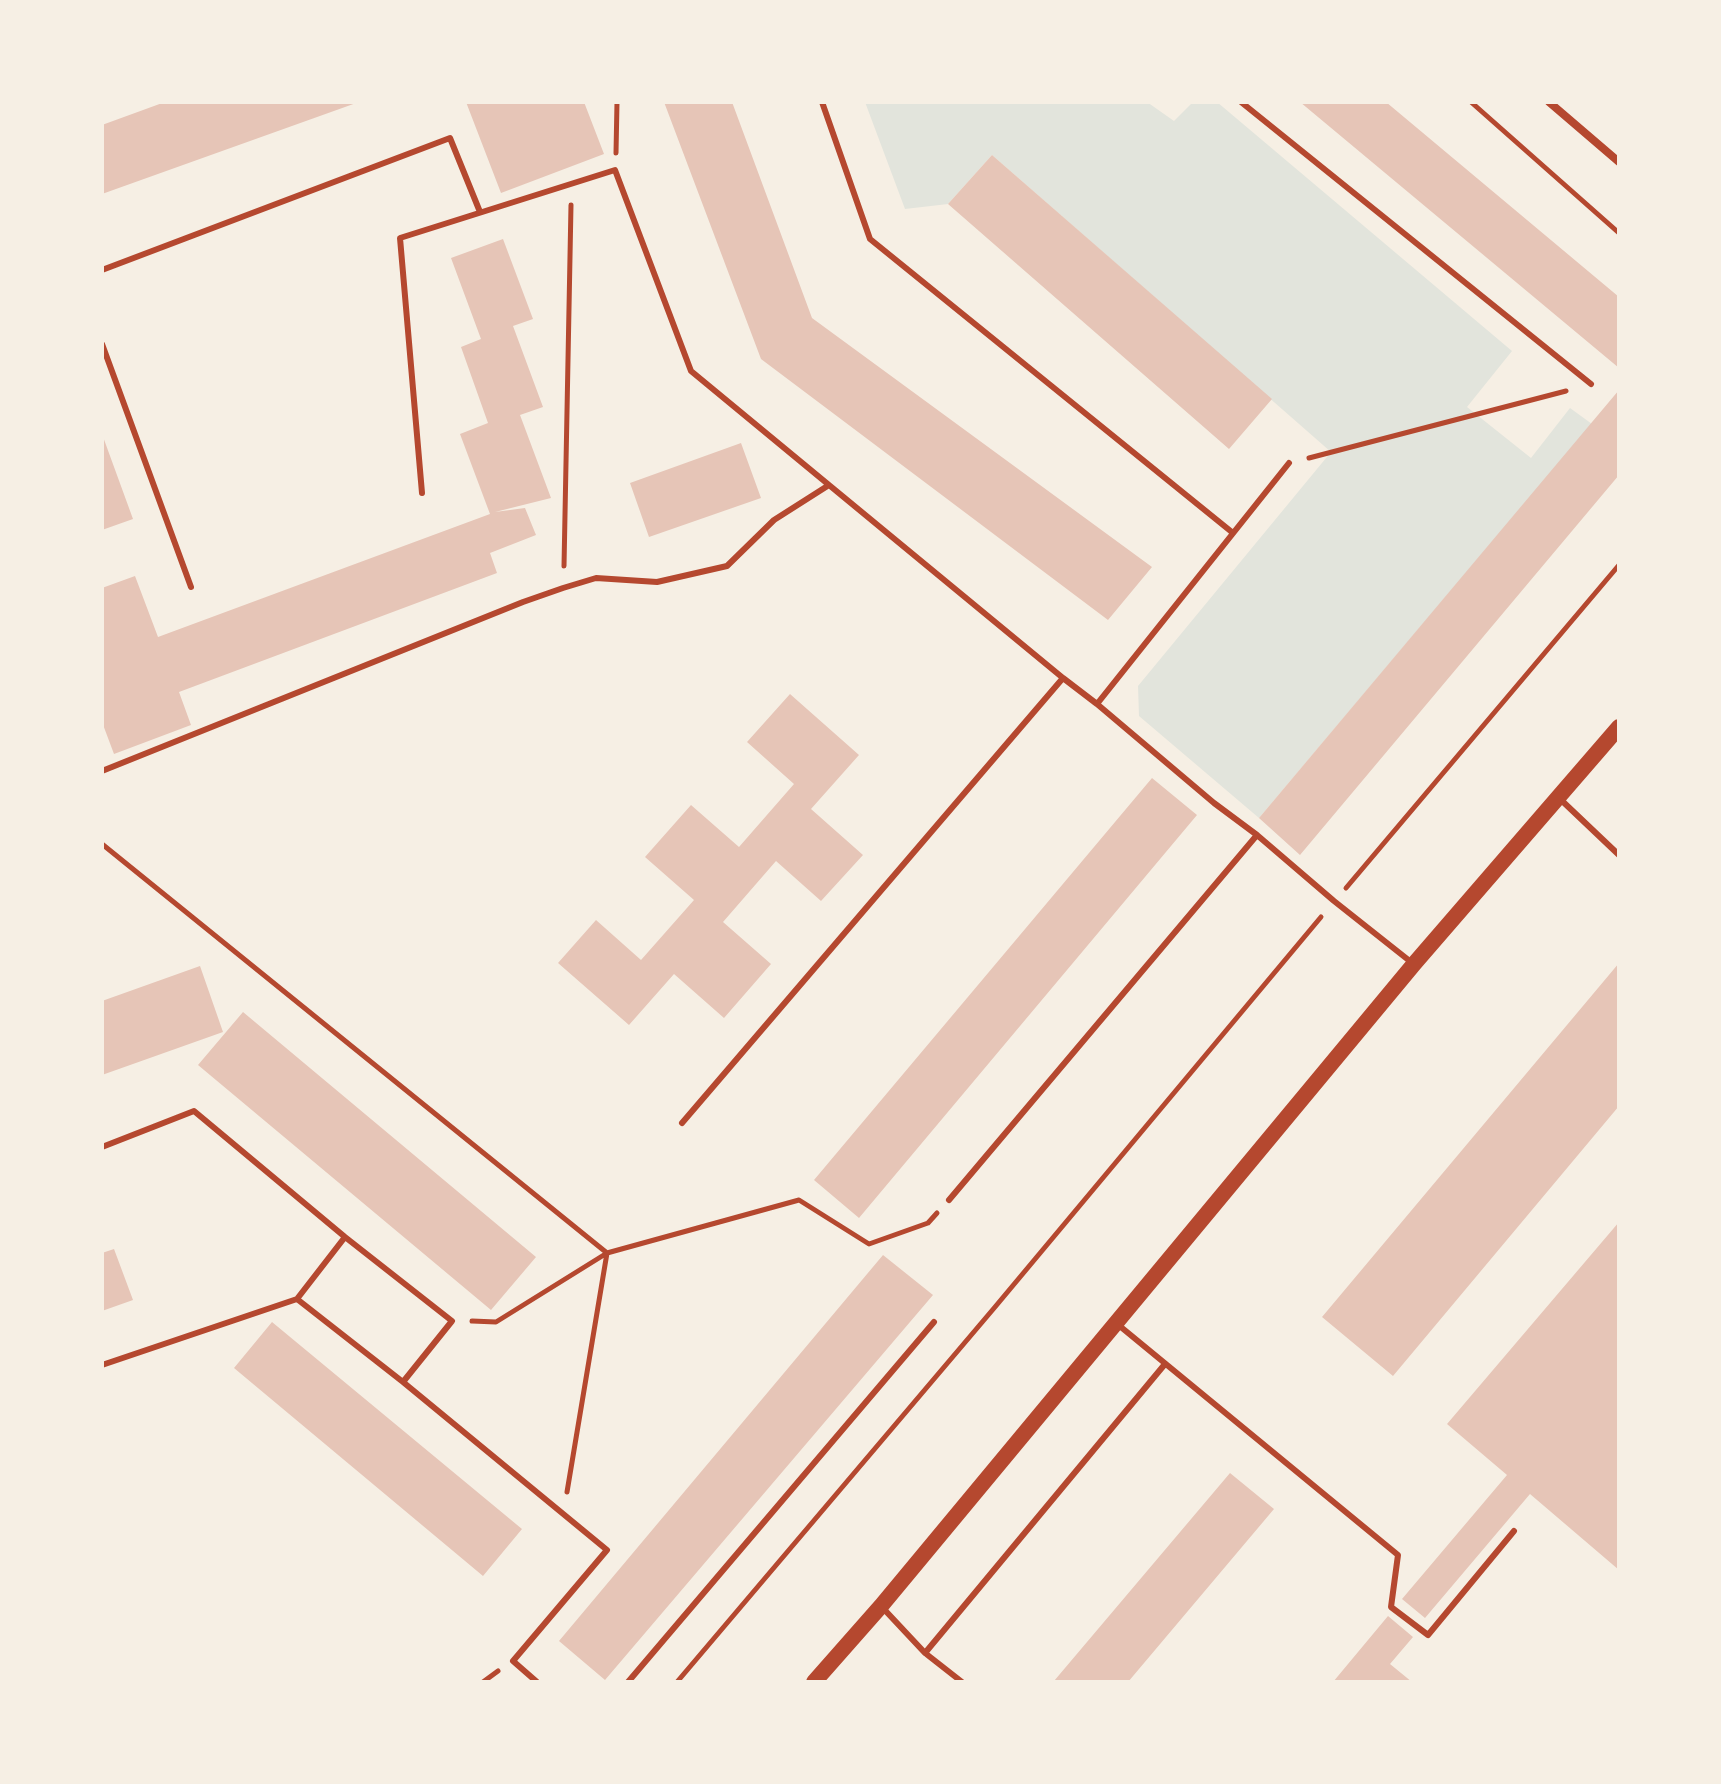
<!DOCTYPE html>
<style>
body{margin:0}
#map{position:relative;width:1721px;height:1784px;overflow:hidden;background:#f6efe4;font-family:"PT Sans",sans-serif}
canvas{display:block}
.frame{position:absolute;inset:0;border:104px solid #f6efe4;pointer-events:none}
</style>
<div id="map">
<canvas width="1721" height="1784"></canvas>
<div class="frame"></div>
</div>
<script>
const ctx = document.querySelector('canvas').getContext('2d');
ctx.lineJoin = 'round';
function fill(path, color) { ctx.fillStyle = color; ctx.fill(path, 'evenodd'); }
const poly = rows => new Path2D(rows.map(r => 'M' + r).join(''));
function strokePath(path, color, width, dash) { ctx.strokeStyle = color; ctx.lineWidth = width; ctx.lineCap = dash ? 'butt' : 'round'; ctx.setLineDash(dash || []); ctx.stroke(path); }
const green = poly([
 [865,102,1147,102,1174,121,1193,102,1217,102,1512,351,1467,407,1531,458,1570,408,1592,424,1259,818,1139,716,1138,686,1331,452,992,155,948,204,905,209]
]);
const building = poly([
 [165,102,359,102,102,194,102,125],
 [466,102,584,102,604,154,501,193],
 [664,102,732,102,812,318,1152,567,1108,620,761,359],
 [1300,102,1386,102,1619,297,1619,368],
 [992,155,1272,399,1229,449,948,204],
 [503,239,533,319,513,326,543,407,520,415,551,498,495,512,525,508,536,535,490,553,497,573,179,692,191,725,114,754,102,722,102,588,135,576,158,637,490,514,460,434,488,423,461,347,481,339,451,258],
 [1619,390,1619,475,1300,855,1259,818],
 [102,434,133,519,102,530],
 [741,443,761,498,649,537,630,483],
 [790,694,859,755,811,809,863,855,821,901,776,861,723,922,771,964,724,1018,674,974,629,1025,558,963,596,920,641,960,694,900,645,857,691,805,739,847,794,784,747,742],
 [1152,778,1197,815,859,1218,814,1180],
 [1619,963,1619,1106,1393,1376,1322,1317],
 [200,966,223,1032,102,1075,102,1001],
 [243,1012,536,1257,491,1310,198,1065],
 [1619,1222,1619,1570,1530,1494,1425,1618,1402,1599,1507,1475,1447,1424],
 [114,1249,133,1300,102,1311,102,1253],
 [883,1255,933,1295,605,1680,559,1641],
 [272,1322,522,1529,483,1576,234,1368],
 [1230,1473,1274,1509,1128,1682,1056,1682,1054,1681],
 [1388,1616,1413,1637,1390,1664,1412,1682,1333,1682]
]);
const path = poly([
 [1471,102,1619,233],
 [616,153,617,102],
 [1309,458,1566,391],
 [564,566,571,205],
 [102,844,607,1253,799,1200,869,1244,928,1223,937,1213],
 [1346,888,1619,565],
 [472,1321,496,1322,607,1253],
 [567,1492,607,1253],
 [483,1682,498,1671],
 [677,1682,995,1307,1321,917]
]);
const service = poly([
 [822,102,870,239,1233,533],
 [1241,102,1591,384],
 [102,270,450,138,480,212],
 [102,344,191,587],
 [829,485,1063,678,1097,704,1214,803,1257,835],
 [1097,704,1289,463],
 [102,771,523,602,563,588,596,578,657,582,727,566,774,520,829,485,691,371,615,170,400,238,422,493],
 [1559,798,1619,855],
 [682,1123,1063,678],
 [102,1147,194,1111,345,1237,452,1321,403,1382],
 [949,1200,1257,835,1334,901,1411,962],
 [345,1237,297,1299,403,1382,607,1550,513,1661,537,1682],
 [1116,1323,1398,1555,1391,1607,1428,1635,1514,1531],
 [102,1365,297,1299],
 [881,1606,925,1653,962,1682],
 [925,1653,1165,1364],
 [628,1682,934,1322]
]);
const minor = poly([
 [1549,102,1619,162]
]);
const secondary = poly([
 [814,1682,881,1606,1414,964,1619,727]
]);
fill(green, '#e2e4dc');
fill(building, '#e6c5b7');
strokePath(path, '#b5482f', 5);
strokePath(service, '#b5482f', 6);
strokePath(minor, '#b5482f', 8);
strokePath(secondary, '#b5482f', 16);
</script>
